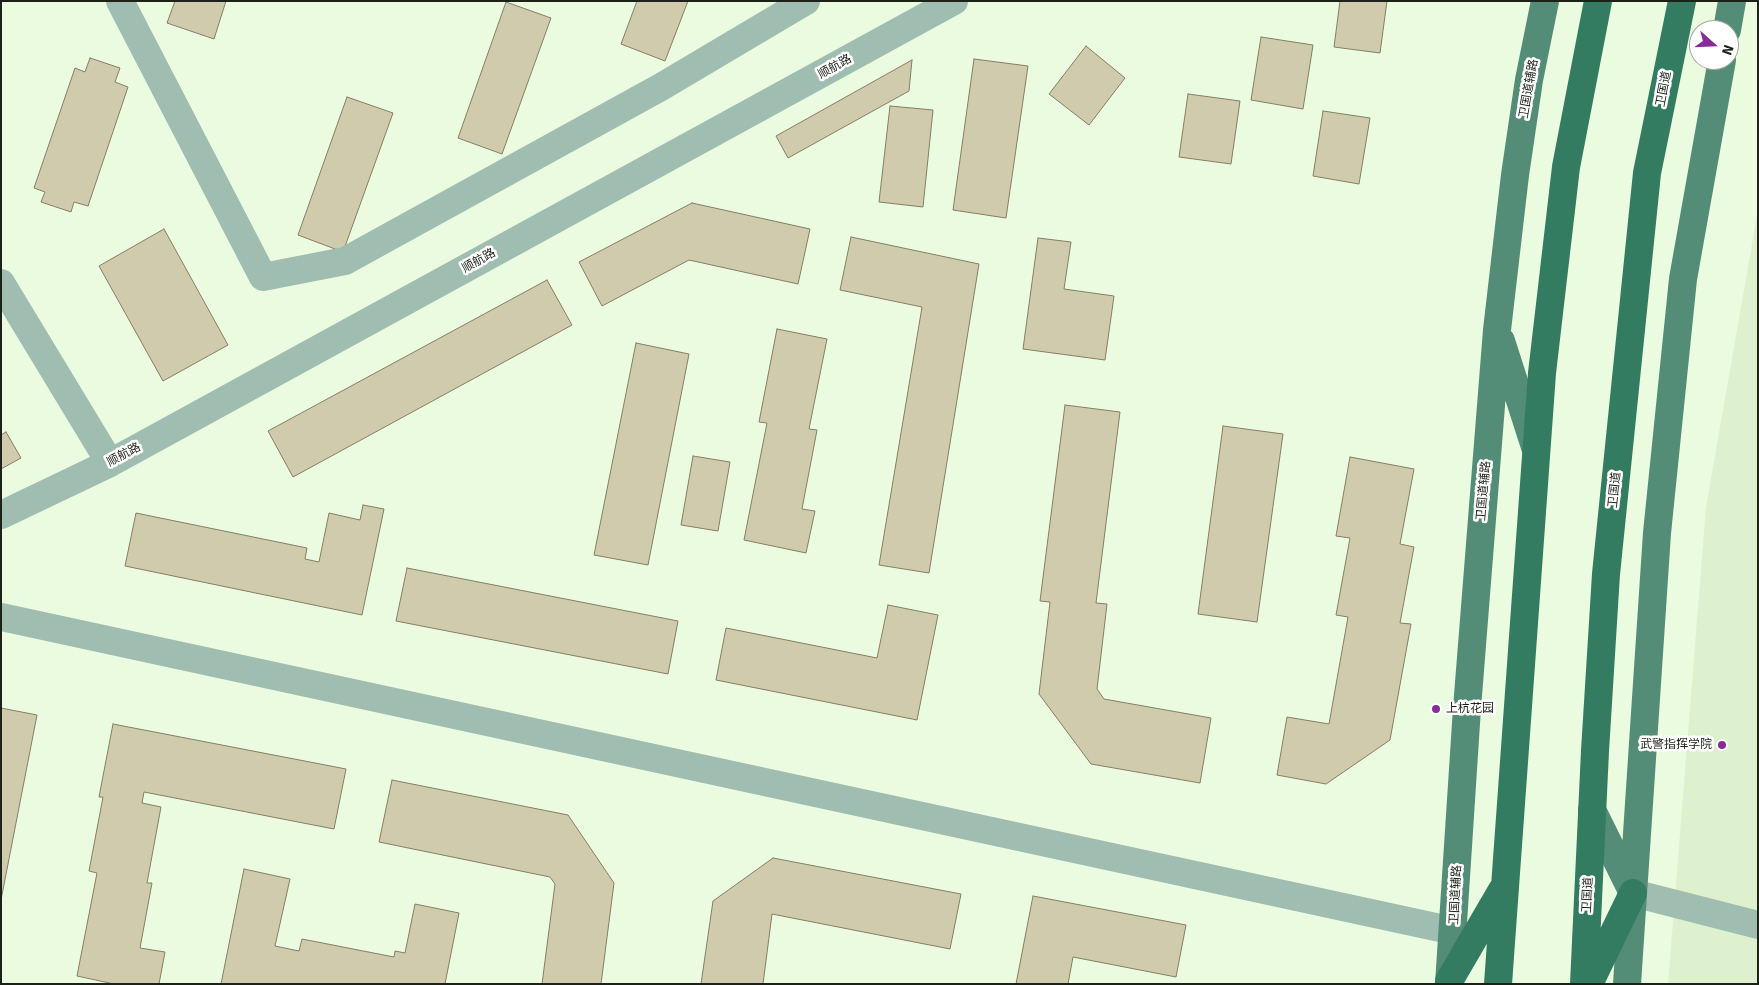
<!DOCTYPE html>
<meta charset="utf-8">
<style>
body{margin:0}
#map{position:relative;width:1759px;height:985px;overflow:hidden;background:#ebfbe0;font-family:Signika,sans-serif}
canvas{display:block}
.frame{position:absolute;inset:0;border:2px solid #1c2218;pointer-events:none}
.north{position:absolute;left:1689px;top:20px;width:50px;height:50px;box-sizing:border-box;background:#fff;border:1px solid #a4a7a3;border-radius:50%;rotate:110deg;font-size:14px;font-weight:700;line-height:20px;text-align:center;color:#1c2218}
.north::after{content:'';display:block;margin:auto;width:18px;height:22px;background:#862d99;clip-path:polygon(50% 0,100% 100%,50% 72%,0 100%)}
</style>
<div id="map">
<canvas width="1759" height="985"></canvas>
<div class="frame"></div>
<div class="north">N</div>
</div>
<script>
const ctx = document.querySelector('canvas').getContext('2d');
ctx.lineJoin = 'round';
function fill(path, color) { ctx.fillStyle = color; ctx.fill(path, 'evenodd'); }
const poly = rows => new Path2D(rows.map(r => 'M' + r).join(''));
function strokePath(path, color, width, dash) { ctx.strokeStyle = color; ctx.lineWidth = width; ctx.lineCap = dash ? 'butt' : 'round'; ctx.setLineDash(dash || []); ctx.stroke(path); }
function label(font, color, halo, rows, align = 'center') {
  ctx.font = font + ' Signika,"Noto Sans SC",sans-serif'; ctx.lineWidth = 5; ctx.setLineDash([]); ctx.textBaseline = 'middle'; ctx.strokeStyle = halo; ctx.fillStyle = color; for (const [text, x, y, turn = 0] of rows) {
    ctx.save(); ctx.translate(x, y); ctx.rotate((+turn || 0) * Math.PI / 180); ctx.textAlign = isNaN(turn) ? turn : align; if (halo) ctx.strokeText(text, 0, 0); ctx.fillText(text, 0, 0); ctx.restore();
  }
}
const built = poly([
 [1758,210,1758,984,1668,984,1706,507]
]);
const building = poly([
 [175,1,226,1,214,39,167,23,175,1],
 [637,1,688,1,665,61,621,44,637,1],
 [1340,1,1387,1,1380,53,1334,47,1340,1],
 [506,2,551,18,502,154,458,138,506,2],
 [1261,37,1313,45,1303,109,1251,100,1261,37],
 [1086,46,1125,78,1089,125,1049,94,1086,46],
 [90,58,120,68,115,82,128,87,88,206,74,202,71,212,41,202,45,192,34,188,75,68,85,72,90,58],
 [974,59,1028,66,1006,218,953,210,974,59],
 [912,60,909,91,788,158,776,136,912,60],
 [1188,94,1240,101,1231,164,1179,157,1188,94],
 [347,97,393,113,343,252,298,235,347,97],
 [890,106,933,110,923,207,879,202,890,106],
 [1323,111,1370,118,1359,184,1313,176,1323,111],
 [692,203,810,229,798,284,689,260,602,306,579,262,692,203],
 [164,229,228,345,163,381,99,266,164,229],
 [851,237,979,264,929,573,879,565,922,307,840,290,851,237],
 [1038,238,1071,242,1064,289,1114,296,1105,360,1023,349,1038,238],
 [547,280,572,325,293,477,268,431,547,280],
 [777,329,827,339,809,429,817,430,802,509,815,511,806,553,744,540,767,423,759,422,777,329],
 [636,343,689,354,648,565,594,555,636,343],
 [1065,405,1120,412,1096,603,1107,604,1097,689,1104,699,1211,718,1200,783,1091,764,1039,694,1050,602,1040,601,1065,405],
 [1223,426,1283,434,1257,622,1198,614,1223,426],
 [6,432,21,458,1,469,1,435,6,432],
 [693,456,730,462,718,531,681,525,693,456],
 [1350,457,1414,469,1400,544,1414,547,1400,623,1411,624,1390,740,1326,784,1277,775,1287,717,1329,724,1348,617,1336,615,1350,538,1336,536,1350,457],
 [363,505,384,509,362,615,125,566,136,513,307,548,305,559,319,562,329,513,360,520,363,505],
 [407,568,678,621,668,674,396,621,407,568],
 [888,605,938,615,917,720,716,680,726,628,877,658,888,605],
 [1,708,37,715,1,900,1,708],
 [113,724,346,769,334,829,144,792,142,803,161,807,147,883,152,883,140,948,165,952,159,984,114,984,77,976,97,873,89,871,103,797,99,797,113,724],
 [392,780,568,815,614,883,601,984,542,984,555,884,550,877,379,842,392,780],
 [773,858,961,894,950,949,772,914,763,984,701,984,713,901,773,858],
 [244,869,290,879,275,946,299,951,302,939,394,957,395,951,405,953,415,904,459,913,445,984,221,984,244,869],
 [1033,896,1186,925,1176,977,1073,957,1068,984,1016,984,1033,896]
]);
const minor = poly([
 [120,1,263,277,345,261,661,87,806,1],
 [1,283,110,463],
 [1,515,110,463,954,1],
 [1,617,1454,931],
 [1633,893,1758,925]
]);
const major = poly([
 [1727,30,1732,1],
 [1501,341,1535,447],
 [1592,810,1632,891],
 [1449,984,1467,708,1497,330,1515,175,1529,80,1545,1],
 [1627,984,1657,533,1683,279,1722,60]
]);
const highway = poly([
 [1449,981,1502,890],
 [1498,984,1542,373,1566,167,1598,1],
 [1584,984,1595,751,1606,574,1647,173,1682,1],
 [1589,984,1633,893]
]);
const markers = [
 [1436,709,5,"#862d99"],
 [1722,745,5,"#862d99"]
];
const streetNames = [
 ["顺航路",835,67,-29],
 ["卫国道辅路",1529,89,-80],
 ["卫国道",1664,89,-79],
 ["顺航路",479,261,-29],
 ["顺航路",124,455,-28],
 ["卫国道",1615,490,-84],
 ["卫国道辅路",1484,491,-85],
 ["卫国道辅路",1456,895,-87],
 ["卫国道",1588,895,-87]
];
const poiNames = [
 ["上杭花园",1446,709],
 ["武警指挥学院",1712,745,"right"]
];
fill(built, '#ddf1cf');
fill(building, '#d1cbae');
strokePath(building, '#847e63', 1);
strokePath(minor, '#9fbdb0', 28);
strokePath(major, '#538d77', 28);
strokePath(highway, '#337c62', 28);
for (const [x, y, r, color] of markers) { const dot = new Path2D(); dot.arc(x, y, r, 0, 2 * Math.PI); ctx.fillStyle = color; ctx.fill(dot); strokePath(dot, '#fff', 2); }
label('12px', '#1c2218', '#fff', streetNames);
label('12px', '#1c2218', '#fff', poiNames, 'left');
</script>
